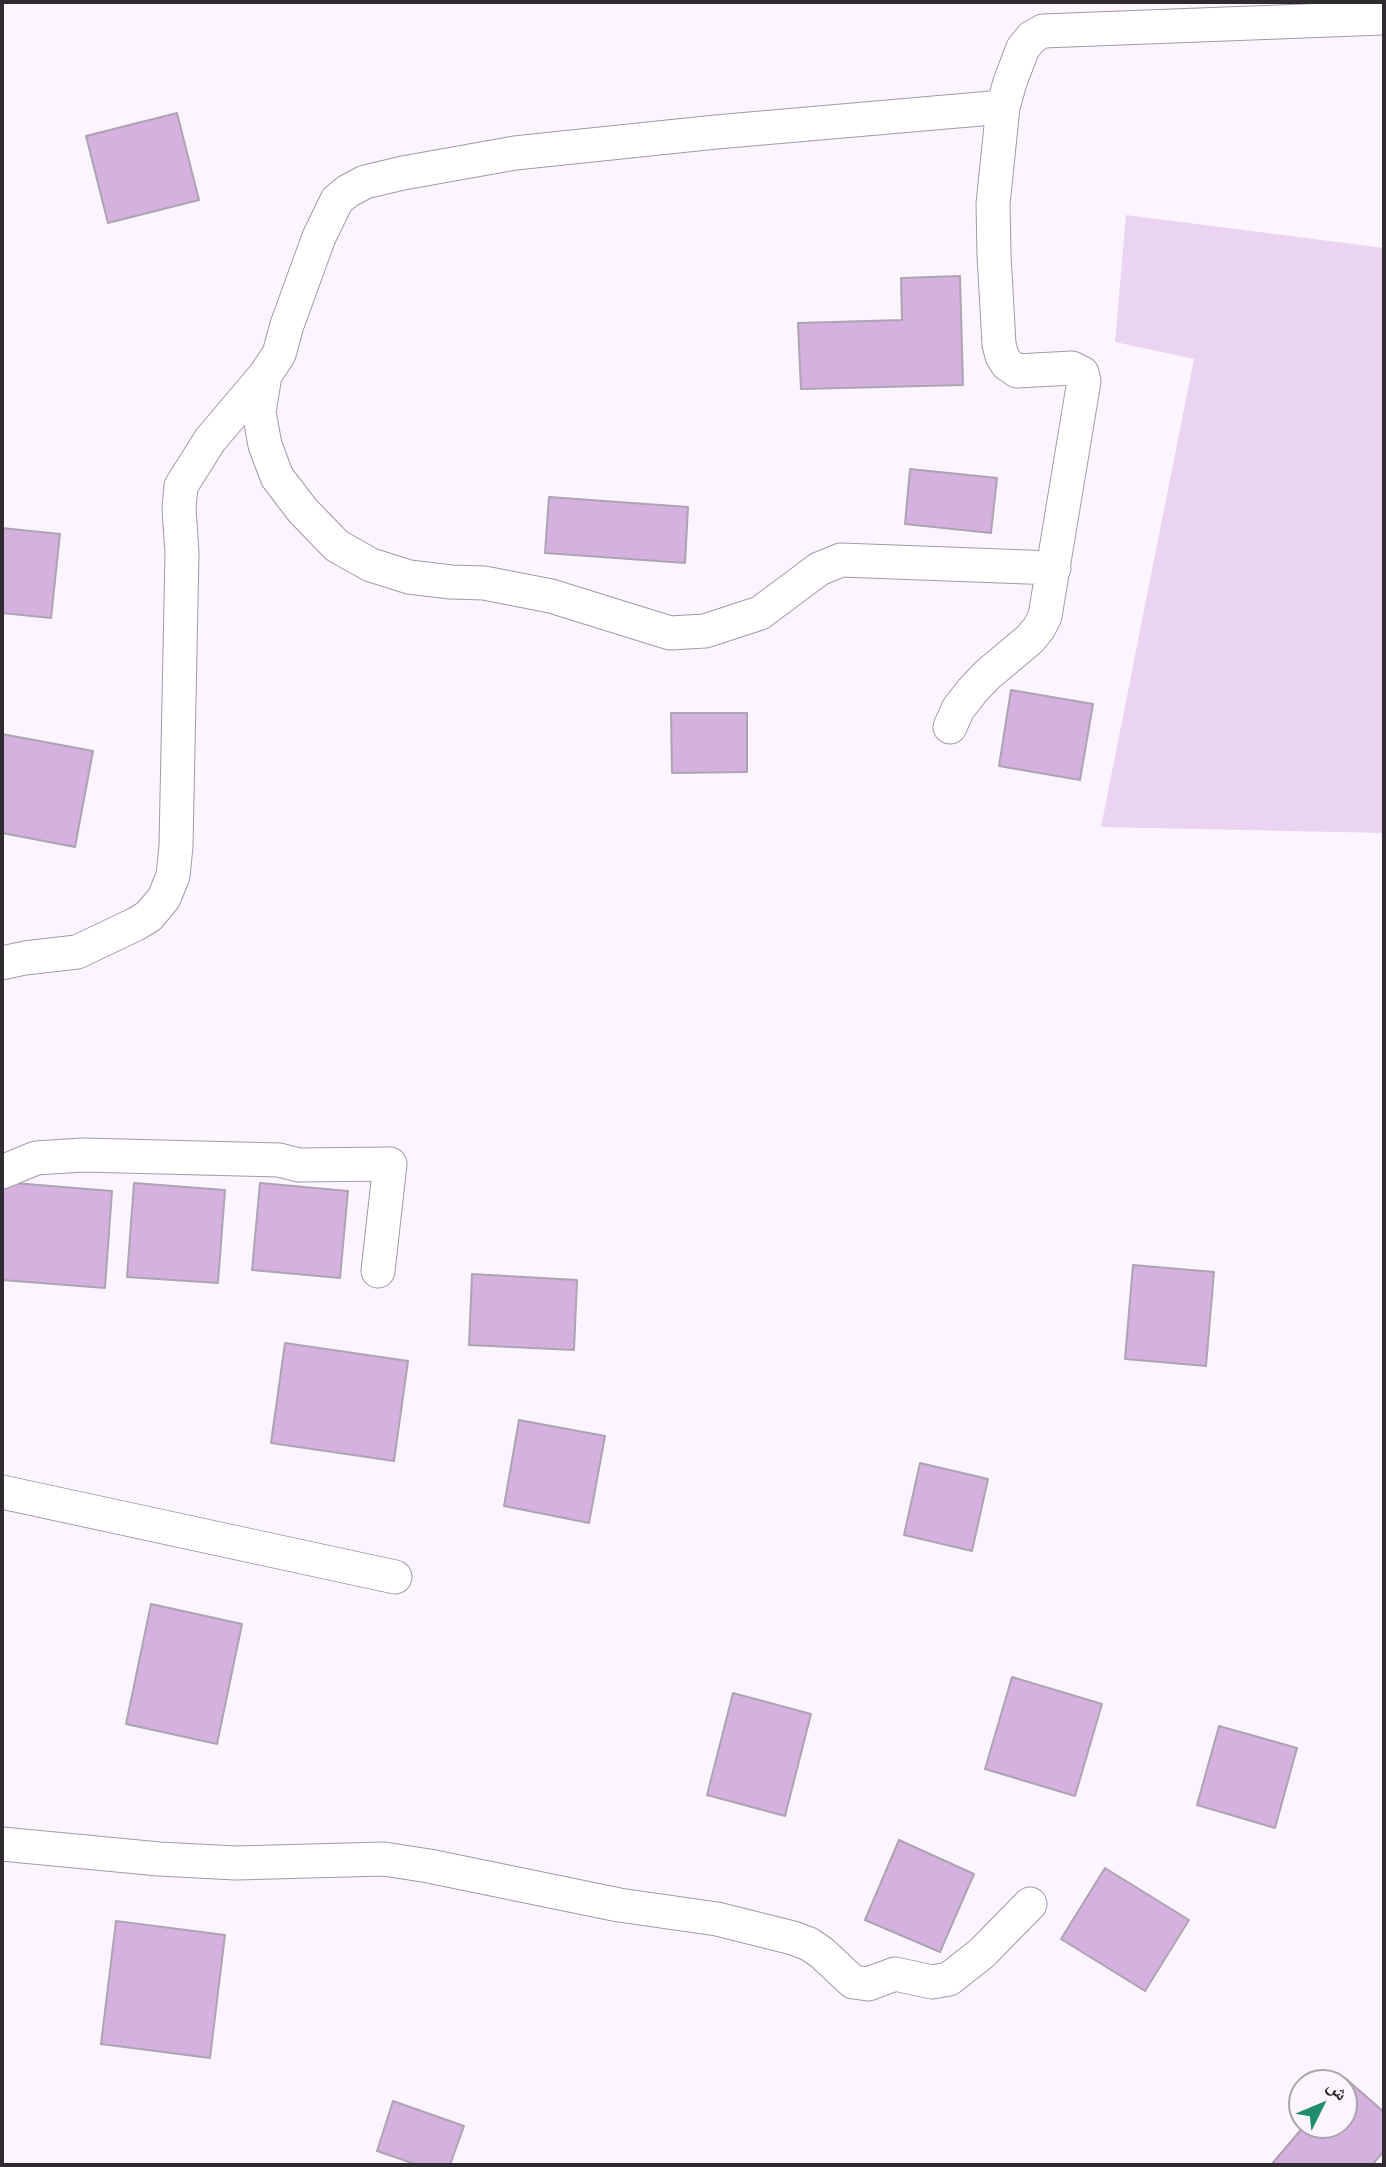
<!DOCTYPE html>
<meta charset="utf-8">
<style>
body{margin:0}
#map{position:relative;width:1386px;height:2167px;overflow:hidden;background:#fcf5ff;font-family:"Source Sans 3","Noto Naskh Arabic",sans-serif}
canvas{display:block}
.frame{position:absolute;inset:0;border:4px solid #302b31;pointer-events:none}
.north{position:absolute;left:1288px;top:2069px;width:70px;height:70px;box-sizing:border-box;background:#fcf5ff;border:2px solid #aaa4ad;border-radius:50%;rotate:47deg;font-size:19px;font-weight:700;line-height:28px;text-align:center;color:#302b31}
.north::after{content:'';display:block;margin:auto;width:24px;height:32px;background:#208e6d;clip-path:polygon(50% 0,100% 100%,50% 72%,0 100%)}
</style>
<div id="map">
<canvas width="1386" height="2167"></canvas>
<div class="frame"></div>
<div class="north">ش</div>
</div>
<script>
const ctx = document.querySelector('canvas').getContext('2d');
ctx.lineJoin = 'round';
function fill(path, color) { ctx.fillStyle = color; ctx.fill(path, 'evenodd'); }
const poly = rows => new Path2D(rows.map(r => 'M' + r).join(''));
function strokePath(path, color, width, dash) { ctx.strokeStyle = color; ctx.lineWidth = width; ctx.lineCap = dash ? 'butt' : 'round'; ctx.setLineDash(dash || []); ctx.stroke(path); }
const green = poly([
 [1126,215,1384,248,1384,833,1101,827,1194,359,1115,342]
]);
const building = poly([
 [177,113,199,200,108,223,86,136,177,113],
 [960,276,963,385,801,389,798,323,902,320,901,278,960,276],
 [910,469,997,478,991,533,905,524,910,469],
 [549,497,688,507,685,563,545,553,549,497],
 [2,528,60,534,51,618,2,613,2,528],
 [1011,690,1093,704,1080,780,999,766,1011,690],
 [671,713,747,713,747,772,672,773,671,713],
 [2,734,93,751,75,847,2,833,2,734],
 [2,1182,112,1191,105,1288,2,1280,2,1182],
 [134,1183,225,1190,218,1283,127,1277,134,1183],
 [260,1183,348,1191,340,1278,252,1270,260,1183],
 [1133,1265,1214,1272,1206,1366,1125,1359,1133,1265],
 [472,1274,577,1280,574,1350,469,1345,472,1274],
 [285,1343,408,1361,394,1461,271,1443,285,1343],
 [519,1420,605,1436,589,1523,504,1506,519,1420],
 [920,1463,988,1479,972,1551,904,1535,920,1463],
 [151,1604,242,1624,217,1744,126,1724,151,1604],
 [1012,1677,1102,1704,1075,1796,985,1769,1012,1677],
 [733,1693,811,1714,785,1816,707,1795,733,1693],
 [1219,1726,1297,1748,1275,1828,1197,1805,1219,1726],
 [899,1840,974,1874,940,1952,865,1920,899,1840],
 [1105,1868,1189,1920,1145,1991,1061,1939,1105,1868],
 [116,1921,225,1935,210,2058,101,2044,116,1921],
 [1345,2078,1384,2112,1384,2151,1372,2165,1271,2165,1305,2125,1344,2125,1344,2083,1341,2083,1345,2078],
 [393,2101,464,2126,450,2165,418,2165,377,2151,393,2101]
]);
const street = poly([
 [265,375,259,412,265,445,277,477,303,511,337,546,371,565,409,577,451,582,484,583,551,596,670,633,705,631,760,613,819,569,841,560,1054,568],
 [950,727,958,709,972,691,987,675,1030,639,1039,628,1045,616,1084,381,1082,373,1072,368,1017,371,1007,364,1002,356,999,344,994,255,993,204,1003,107],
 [2,963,25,958,77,952,136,924,149,916,164,898,173,876,176,846,182,553,179,508,181,486,210,440,265,375,279,354,287,325,319,237,337,200,348,191,365,182,403,173,515,153,716,132,1003,107,1010,82,1023,48,1032,37,1043,31,1382,18],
 [2,1172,36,1158,83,1155,279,1160,299,1165,390,1164,378,1271],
 [2,1492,395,1577],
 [2,1844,159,1859,236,1863,384,1859,429,1866,619,1905,717,1919,793,1938,809,1944,822,1953,853,1982,868,1984,895,1974,932,1982,949,1979,982,1953,1030,1904]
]);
fill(green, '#ebd3f2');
fill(building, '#d4b1df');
strokePath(building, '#aea3b2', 2);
strokePath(street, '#a398a7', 35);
strokePath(street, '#fff', 33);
</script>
